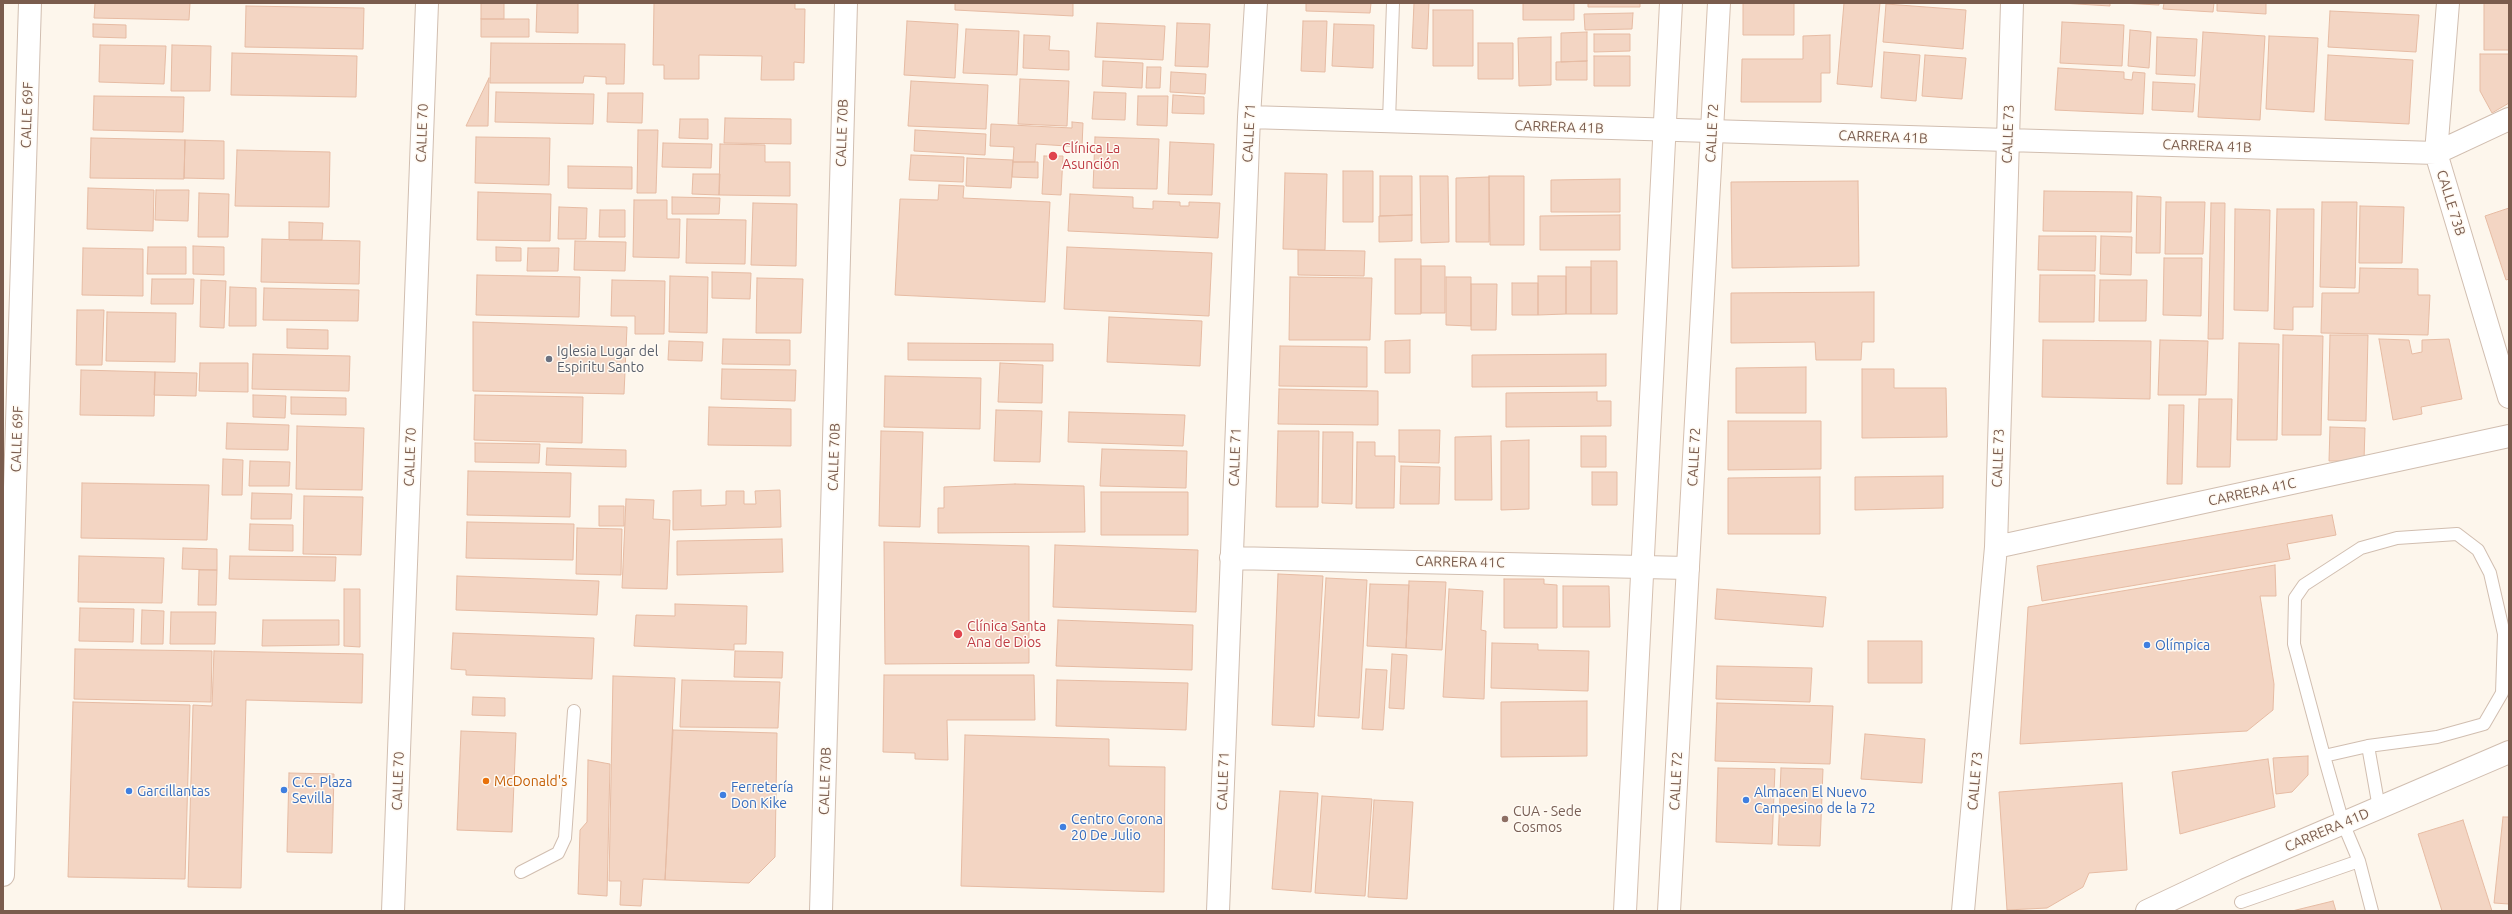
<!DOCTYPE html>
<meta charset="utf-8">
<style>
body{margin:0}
#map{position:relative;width:2512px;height:914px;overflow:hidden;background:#fdf6ec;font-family:Ubuntu,sans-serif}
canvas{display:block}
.frame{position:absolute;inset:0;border:4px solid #7a5c4d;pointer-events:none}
</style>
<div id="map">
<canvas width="2512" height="914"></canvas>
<div class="frame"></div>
</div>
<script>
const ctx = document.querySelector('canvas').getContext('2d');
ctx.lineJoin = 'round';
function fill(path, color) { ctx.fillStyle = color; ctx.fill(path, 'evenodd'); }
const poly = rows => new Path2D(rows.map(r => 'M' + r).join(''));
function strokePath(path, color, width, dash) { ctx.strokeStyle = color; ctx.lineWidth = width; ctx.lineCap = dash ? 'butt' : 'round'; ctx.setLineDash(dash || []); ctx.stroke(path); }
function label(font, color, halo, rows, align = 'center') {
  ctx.font = font + ' Ubuntu,sans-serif'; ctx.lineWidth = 3; ctx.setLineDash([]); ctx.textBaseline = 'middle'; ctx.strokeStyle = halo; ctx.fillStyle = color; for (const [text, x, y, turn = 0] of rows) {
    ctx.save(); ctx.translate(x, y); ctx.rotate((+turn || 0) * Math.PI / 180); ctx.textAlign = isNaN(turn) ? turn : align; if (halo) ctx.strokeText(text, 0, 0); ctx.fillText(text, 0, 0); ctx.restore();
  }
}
const building = poly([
 [95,3,190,3,189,20,94,18,95,3],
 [481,3,504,3,504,19,481,19,481,3],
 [537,3,578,3,578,33,536,32,537,3],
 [654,3,795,3,795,9,805,9,804,63,794,62,794,80,761,80,762,56,699,55,699,79,664,79,664,65,653,65,654,3],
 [955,3,1073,3,1073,16,955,10,955,3],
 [1306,3,1371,3,1370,13,1306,11,1306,3],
 [1414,3,1429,3,1427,49,1412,48,1414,3],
 [1523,3,1574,3,1574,20,1523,20,1523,3],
 [1588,3,1640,3,1640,7,1588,7,1588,3],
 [1743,3,1802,3,1794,3,1794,35,1743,35,1743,3],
 [1844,3,1880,3,1872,87,1837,84,1844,3],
 [2061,3,2110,3,2110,6,2061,3],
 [2121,3,2159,3,2159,5,2121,3],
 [2164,3,2214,3,2213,12,2163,9,2164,3],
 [2217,3,2266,3,2266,14,2217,11,2217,3],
 [2484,3,2509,3,2509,50,2484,50,2484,3],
 [1886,4,1966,10,1963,49,1883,42,1886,4],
 [246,6,364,8,363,49,245,47,246,6],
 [1433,10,1473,10,1473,66,1433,66,1433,10],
 [2330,11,2419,15,2416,52,2328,47,2330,11],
 [1633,13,1632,29,1585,30,1584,14,1633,13],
 [481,19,529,19,529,37,481,37,481,19],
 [907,21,958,24,955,78,904,75,907,21],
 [1303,21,1327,21,1325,72,1301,71,1303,21],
 [2062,22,2124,25,2122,66,2060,63,2062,22],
 [1097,23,1165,26,1163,60,1095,57,1097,23],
 [1177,23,1210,24,1208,67,1175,66,1177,23],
 [93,24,126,25,126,38,93,37,93,24],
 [1334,24,1374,25,1373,68,1332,66,1334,24],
 [966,29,1019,31,1017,75,963,73,966,29],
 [2130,30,2151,32,2149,68,2128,66,2130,30],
 [1587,32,1587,61,1561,62,1561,33,1587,32],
 [2203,32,2265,36,2260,120,2198,117,2203,32],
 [1594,34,1630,34,1630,51,1594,52,1594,34],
 [1024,35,1050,36,1049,50,1069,51,1069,70,1023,68,1024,35],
 [1830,35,1830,73,1821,73,1821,102,1741,102,1742,59,1803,59,1803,36,1830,35],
 [2269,36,2318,38,2314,112,2266,109,2269,36],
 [1551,37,1551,85,1519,86,1518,38,1551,37],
 [2157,37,2197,39,2195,76,2156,74,2157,37],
 [491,43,625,44,624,84,606,84,606,77,584,76,583,83,490,83,491,43],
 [1478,43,1513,43,1513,79,1478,79,1478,43],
 [100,45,166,46,164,84,99,82,100,45],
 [172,45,211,46,210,91,171,91,172,45],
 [1884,52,1920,55,1916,101,1881,98,1884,52],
 [232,53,357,56,356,97,231,95,232,53],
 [2480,54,2509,54,2509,103,2492,113,2480,91,2480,54],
 [1925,55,1966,58,1962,99,1922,96,1925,55],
 [2328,55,2413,60,2409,124,2325,120,2328,55],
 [1594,56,1630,56,1630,86,1594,86,1594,56],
 [1103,61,1143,63,1142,88,1102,86,1103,61],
 [1587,61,1587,80,1556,80,1556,62,1587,61],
 [1147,67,1161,67,1160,88,1146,88,1147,67],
 [2058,68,2124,72,2124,79,2132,80,2133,72,2145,73,2143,114,2055,110,2058,68],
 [1171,72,1206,74,1205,94,1170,92,1171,72],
 [489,78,488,126,466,126,489,78],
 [1020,79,1069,81,1067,126,1018,124,1020,79],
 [911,81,988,85,986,129,908,126,911,81],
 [2153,82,2195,84,2193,112,2152,110,2153,82],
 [496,92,594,94,593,124,495,122,496,92],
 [1094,92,1126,93,1125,120,1092,119,1094,92],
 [608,93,643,93,642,123,607,122,608,93],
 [1173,95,1204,97,1204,114,1172,113,1173,95],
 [94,96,184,97,183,132,93,130,94,96],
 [1138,96,1168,96,1167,126,1137,125,1138,96],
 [725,118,791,119,791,144,724,143,725,118],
 [680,119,708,119,708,139,679,138,680,119],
 [1072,122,1083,123,1082,147,1036,144,1035,162,1013,162,1014,147,990,146,991,124,1072,128,1072,122],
 [638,130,658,130,656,193,637,193,638,130],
 [915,130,986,134,985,155,914,151,915,130],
 [476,137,550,138,549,185,475,183,476,137],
 [1095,137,1159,139,1157,189,1093,188,1095,137],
 [91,138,185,140,184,179,90,178,91,138],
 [185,140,224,141,224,179,184,178,185,140],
 [1170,142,1214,144,1212,195,1168,194,1170,142],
 [663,143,712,144,711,168,662,167,663,143],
 [720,144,765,145,765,162,790,162,790,196,719,195,720,144],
 [237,150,330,152,329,207,235,206,237,150],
 [911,155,964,157,963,182,909,180,911,155],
 [1044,156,1063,156,1061,195,1042,194,1044,156],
 [967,158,1013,160,1011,188,966,186,967,158],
 [1013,162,1038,162,1038,178,1012,177,1013,162],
 [568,166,632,167,632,189,568,188,568,166],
 [1343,171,1373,171,1373,222,1343,222,1343,171],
 [1285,173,1327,174,1325,250,1283,249,1285,173],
 [693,174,720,174,719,195,692,194,693,174],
 [1380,176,1412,176,1412,215,1380,216,1380,176],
 [1420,176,1448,176,1449,242,1421,243,1420,176],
 [1489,176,1524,176,1524,245,1490,245,1489,176],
 [1489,177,1489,242,1456,242,1456,178,1489,177],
 [1620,179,1620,212,1551,212,1551,180,1620,179],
 [1858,181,1859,266,1732,268,1731,182,1858,181],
 [939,185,964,186,963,198,1050,202,1045,302,895,295,900,199,938,200,939,185],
 [88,188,154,190,153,231,87,229,88,188],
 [156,190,189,190,188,221,155,220,156,190],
 [2044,191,2132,192,2131,232,2043,231,2044,191],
 [478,192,551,194,550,241,477,240,478,192],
 [199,193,229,194,228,237,198,237,199,193],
 [1070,194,1133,197,1133,208,1153,209,1153,201,1180,202,1180,206,1189,206,1189,202,1220,203,1218,238,1068,231,1070,194],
 [2137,196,2161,197,2160,253,2136,253,2137,196],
 [672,197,720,198,719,214,672,214,672,197],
 [634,200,667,200,667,219,680,219,679,258,633,257,634,200],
 [2166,202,2205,202,2203,254,2165,254,2166,202],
 [2322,202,2357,202,2355,288,2320,287,2322,202],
 [753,203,797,204,796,266,751,265,753,203],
 [2211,203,2225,203,2223,339,2208,339,2211,203],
 [2360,206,2404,207,2402,263,2359,263,2360,206],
 [559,207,587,208,586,239,558,239,559,207],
 [2509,208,2509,279,2506,280,2485,216,2509,208],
 [2235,209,2270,210,2268,311,2234,310,2235,209],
 [2277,209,2314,209,2313,307,2293,307,2293,330,2274,329,2277,209],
 [600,210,625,210,625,237,599,237,600,210],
 [1412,215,1412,241,1379,242,1379,216,1412,215],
 [1620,215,1620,250,1540,250,1540,216,1620,215],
 [687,219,746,220,745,264,686,263,687,219],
 [289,222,323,223,322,240,289,240,289,222],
 [2039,236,2096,236,2095,271,2038,270,2039,236],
 [2101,236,2132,237,2131,275,2100,274,2101,236],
 [262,239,360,241,359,284,261,282,262,239],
 [575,241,626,242,625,271,574,270,575,241],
 [193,246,224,247,224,275,193,274,193,246],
 [148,247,186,247,186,274,147,274,148,247],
 [496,247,521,248,521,261,496,261,496,247],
 [1067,247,1212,253,1209,316,1064,309,1067,247],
 [83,248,143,249,143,296,82,295,83,248],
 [528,248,559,248,558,271,527,271,528,248],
 [1298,250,1365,251,1364,276,1298,275,1298,250],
 [2164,258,2202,258,2201,316,2163,315,2164,258],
 [1395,259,1421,259,1421,314,1395,314,1395,259],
 [1591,261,1617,261,1617,314,1591,314,1591,261],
 [1421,266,1445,266,1445,313,1421,313,1421,266],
 [1566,267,1591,267,1591,314,1566,314,1566,267],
 [2360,268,2418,269,2418,295,2430,295,2428,335,2321,333,2322,293,2359,293,2360,268],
 [712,272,751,273,750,299,712,298,712,272],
 [477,275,580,277,579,317,476,315,477,275],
 [2040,275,2095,275,2094,322,2039,322,2040,275],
 [670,276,708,277,707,333,669,332,670,276],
 [1538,276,1566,276,1566,314,1538,315,1538,276],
 [1290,277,1372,278,1370,340,1289,340,1290,277],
 [1446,277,1471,277,1471,326,1446,325,1446,277],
 [757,278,803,279,801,333,756,333,757,278],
 [152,279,194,279,193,304,151,304,152,279],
 [201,280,226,281,224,328,200,327,201,280],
 [612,280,665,281,664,334,635,334,635,316,611,316,612,280],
 [2100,280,2147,280,2146,321,2099,321,2100,280],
 [1512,283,1538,283,1538,315,1512,315,1512,283],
 [1471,284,1497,284,1496,330,1471,330,1471,284],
 [230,287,256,288,256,326,229,326,230,287],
 [264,288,359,290,358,321,263,320,264,288],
 [1874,292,1874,342,1862,342,1861,360,1816,360,1815,342,1731,343,1731,293,1874,292],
 [77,310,104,310,102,365,76,365,77,310],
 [107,312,176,313,175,362,106,361,107,312],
 [1109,317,1202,321,1200,366,1107,362,1109,317],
 [473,322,627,327,624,394,473,391,473,322],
 [287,329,328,330,328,349,287,348,287,329],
 [2283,335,2323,336,2321,435,2282,435,2283,335],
 [2330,335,2368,335,2366,421,2328,420,2330,335],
 [723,339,790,340,790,365,722,364,723,339],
 [2379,339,2409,340,2412,354,2422,352,2422,340,2449,339,2462,399,2421,407,2422,414,2393,420,2379,339],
 [1410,340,1410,373,1385,373,1385,341,1410,340],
 [2043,340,2151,341,2150,399,2042,397,2043,340],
 [2160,340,2208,341,2206,395,2158,395,2160,340],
 [669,341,703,342,702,361,668,360,669,341],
 [908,343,1053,344,1053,361,908,360,908,343],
 [2239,343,2279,344,2277,440,2237,440,2239,343],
 [1280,346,1367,347,1367,387,1279,386,1280,346],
 [253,354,350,356,349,391,252,389,253,354],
 [1606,354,1606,386,1472,387,1472,355,1606,354],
 [200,363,248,363,248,392,199,391,200,363],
 [1000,363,1043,365,1042,403,998,402,1000,363],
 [1806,367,1806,413,1736,413,1736,368,1806,367],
 [722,369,796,370,795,401,721,399,722,369],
 [1862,369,1894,369,1894,388,1946,388,1947,437,1862,438,1862,369],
 [81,370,155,372,154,416,80,415,81,370],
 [155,372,197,373,196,396,154,395,155,372],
 [885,376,981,378,980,429,884,427,885,376],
 [1279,389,1378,391,1378,425,1278,424,1279,389],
 [1597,392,1597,401,1611,401,1611,426,1506,427,1506,393,1597,392],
 [253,395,286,396,285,418,253,417,253,395],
 [475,395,583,397,582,443,474,440,475,395],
 [291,397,346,398,346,415,291,414,291,397],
 [2199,399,2232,399,2230,467,2197,467,2199,399],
 [2169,405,2184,405,2182,484,2167,484,2169,405],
 [709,407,791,409,791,446,708,445,709,407],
 [996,410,1042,411,1040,462,994,461,996,410],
 [1069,412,1185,415,1183,446,1068,442,1069,412],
 [1728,421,1821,421,1821,469,1728,470,1728,421],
 [227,423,289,425,288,450,226,449,227,423],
 [297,426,364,428,362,490,296,489,297,426],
 [2330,427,2365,428,2364,461,2329,461,2330,427],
 [1399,430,1440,430,1439,463,1399,462,1399,430],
 [881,431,923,432,920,527,879,526,881,431],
 [1278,431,1319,431,1318,507,1276,507,1278,431],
 [1323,432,1353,432,1352,504,1322,503,1323,432],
 [1491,436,1492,500,1455,500,1455,437,1491,436],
 [1581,436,1606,436,1606,467,1581,467,1581,436],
 [1529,440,1529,509,1501,510,1501,441,1529,440],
 [1357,442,1375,442,1375,456,1395,456,1394,508,1356,508,1357,442],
 [475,443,540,444,539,463,475,462,475,443],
 [547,448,626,450,626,467,546,465,547,448],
 [1102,449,1187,451,1186,488,1100,486,1102,449],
 [223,459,243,460,242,495,222,495,223,459],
 [250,461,290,462,289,486,249,486,250,461],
 [1401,466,1440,467,1439,504,1400,504,1401,466],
 [468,471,571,473,570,517,467,515,468,471],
 [1592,472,1617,472,1617,505,1592,505,1592,472],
 [1943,476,1943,508,1855,510,1855,477,1943,476],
 [1820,477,1820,534,1728,534,1728,478,1820,477],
 [82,483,209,485,207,540,81,538,82,483],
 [1015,484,1084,486,1085,532,938,533,938,508,944,508,944,487,1015,484],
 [701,490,701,506,726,505,726,491,744,491,744,504,756,504,755,491,780,490,781,527,673,530,673,491,701,490],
 [1101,492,1188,492,1188,535,1101,535,1101,492],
 [252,493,292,494,291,519,251,519,252,493],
 [304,496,363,497,361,555,303,554,304,496],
 [626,499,654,500,653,519,670,520,667,589,622,588,626,499],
 [599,506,624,506,624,526,599,526,599,506],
 [2332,515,2336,535,2287,544,2290,559,2042,601,2037,566,2332,515],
 [467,522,574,524,573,560,466,558,467,522],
 [250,524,293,525,293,551,249,550,250,524],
 [577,528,622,529,621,575,576,574,577,528],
 [782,539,783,572,677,575,677,541,782,539],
 [884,542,1029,546,1029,663,885,664,884,542],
 [1055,545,1198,550,1196,612,1053,607,1055,545],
 [183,548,217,549,217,570,182,569,183,548],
 [79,556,164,558,162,603,78,602,79,556],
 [230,556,336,557,335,581,229,579,230,556],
 [2275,565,2276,596,2260,596,2274,684,2273,710,2247,731,2020,744,2028,607,2275,565],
 [199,570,217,570,216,605,198,605,199,570],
 [1278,574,1323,576,1314,727,1272,725,1278,574],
 [457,576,599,581,597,615,456,610,457,576],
 [1326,578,1367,580,1359,718,1318,716,1326,578],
 [1504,579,1544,579,1544,584,1557,585,1557,628,1504,628,1504,579],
 [1409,581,1446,582,1442,650,1406,648,1409,581],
 [1370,584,1409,585,1406,648,1367,646,1370,584],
 [1563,586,1609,586,1610,627,1563,627,1563,586],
 [344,589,360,589,360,647,344,646,344,589],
 [1449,589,1483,591,1481,630,1486,631,1484,699,1443,697,1449,589],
 [1717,589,1826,597,1823,627,1715,619,1717,589],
 [675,604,747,606,746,644,734,644,734,650,634,646,636,615,675,616,675,604],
 [80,608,134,609,133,642,79,641,80,608],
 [142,610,164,611,163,644,141,644,142,610],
 [171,612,216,612,215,644,170,644,171,612],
 [263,620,339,620,339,645,262,646,263,620],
 [1058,620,1193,625,1192,670,1056,666,1058,620],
 [453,633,594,638,592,679,466,675,466,670,451,669,453,633],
 [1868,641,1922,641,1922,683,1868,683,1868,641],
 [1492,643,1538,644,1538,650,1589,651,1588,691,1491,688,1492,643],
 [75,649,212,651,211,702,74,699,75,649],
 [214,651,363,654,362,703,246,700,241,888,188,887,193,705,212,706,214,651],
 [735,651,783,652,782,678,734,677,735,651],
 [1392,654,1407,655,1404,709,1389,708,1392,654],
 [1717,666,1812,668,1810,702,1716,699,1717,666],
 [1366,669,1387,670,1383,730,1362,729,1366,669],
 [884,675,1034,675,1035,720,947,720,948,760,915,759,915,753,883,752,884,675],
 [613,676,675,678,665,880,643,879,641,906,620,905,621,881,609,881,613,676],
 [682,680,780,682,778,728,680,727,682,680],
 [1057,680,1188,683,1186,730,1056,726,1057,680],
 [473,697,505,698,505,716,472,715,473,697],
 [1587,701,1587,756,1501,757,1501,702,1587,701],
 [73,702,190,705,185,879,68,877,73,702],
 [1717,703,1833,706,1830,764,1715,761,1717,703],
 [673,730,777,733,775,857,749,883,665,880,673,730],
 [461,731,516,733,512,832,457,830,461,731],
 [1865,734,1925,739,1922,783,1861,779,1865,734],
 [965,735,1109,739,1109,766,1165,767,1164,892,961,886,965,735],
 [2308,756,2308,775,2292,792,2276,794,2273,758,2308,756],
 [2268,759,2275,807,2180,834,2172,772,2268,759],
 [588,760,610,764,607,896,578,894,580,830,587,822,588,760],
 [1718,768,1775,769,1772,844,1716,842,1718,768],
 [1781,768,1823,769,1820,846,1778,845,1781,768],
 [289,773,334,774,332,853,287,852,289,773],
 [2122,783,2127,870,2089,873,2083,887,2047,908,2007,910,1999,792,2122,783],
 [1280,791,1318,793,1311,892,1272,889,1280,791],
 [1322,796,1372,799,1365,896,1315,893,1322,796],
 [1374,800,1413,802,1407,899,1368,897,1374,800],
 [2503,817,2509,817,2509,904,2494,903,2503,817],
 [2463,820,2492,911,2442,911,2418,834,2463,820],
 [2333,901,2336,911,2292,911,2333,901]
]);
const lane = poly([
 [1389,121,1393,3],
 [2368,746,2379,808],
 [2324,756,2368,746,2437,737,2484,724,2502,693,2504,634,2490,573,2478,550,2457,534,2397,538,2361,548,2304,585,2295,598,2294,644,2324,756,2343,823,2359,861,2372,911],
 [521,872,558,853,565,838,574,711],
 [2241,902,2359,861]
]);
const street = poly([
 [2448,3,2436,153,2509,397],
 [1249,117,2436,153,2509,119],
 [1996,547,2509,436],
 [1231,558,1688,568],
 [3,875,30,3],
 [393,911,427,3],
 [821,911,846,3],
 [1218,911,1249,117,1256,3],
 [1963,911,1996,547,2012,3],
 [2147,911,2236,869,2509,752]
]);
const secondary = poly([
 [1625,911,1671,3],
 [1669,911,1719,3]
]);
const markers = [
 [1053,156,5,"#e0444e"],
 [549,359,4,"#6b7280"],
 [958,634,5,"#e0444e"],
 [2147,645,4,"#3f7fe0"],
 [486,781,4,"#e8710a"],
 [284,790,4,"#3f7fe0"],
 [129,791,4,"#3f7fe0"],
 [723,795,4,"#3f7fe0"],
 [1746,800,4,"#3f7fe0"],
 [1505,819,4,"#8d6e63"],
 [1063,827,4,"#3f7fe0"]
];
const streetNames = [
 ["CALLE 69F",27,115,-88],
 ["CARRERA 41B",1559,127,2],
 ["CALLE 70",422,133,-88],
 ["CALLE 70B",842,133,-88],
 ["CALLE 71",1249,133,-87],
 ["CALLE 72",1712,133,-87],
 ["CALLE 73",2008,134,-88],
 ["CARRERA 41B",1883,137,2],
 ["CARRERA 41B",2207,146,2],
 ["CALLE 73B",2451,203,73],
 ["CALLE 69F",17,439,-88],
 ["CALLE 70",410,457,-88],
 ["CALLE 70B",834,457,-88],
 ["CALLE 71",1235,457,-88],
 ["CALLE 72",1694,457,-87],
 ["CALLE 73",1998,458,-88],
 ["CARRERA 41C",2252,492,-12],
 ["CARRERA 41C",1460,562,1],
 ["CALLE 70",398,781,-88],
 ["CALLE 70B",825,781,-88],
 ["CALLE 71",1223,781,-88],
 ["CALLE 72",1676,781,-87],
 ["CALLE 73",1975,781,-85],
 ["CARRERA 41D",2327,830,-23]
];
const healthNames = [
 ["Clínica La",1062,148],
 ["Asunción",1062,164],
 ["Clínica Santa",967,626],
 ["Ana de Dios",967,642]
];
const worshipNames = [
 ["Iglesia Lugar del",557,351],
 ["Espiritu Santo",557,367]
];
const shopNames = [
 ["Olímpica",2155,645],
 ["C.C. Plaza",292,782],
 ["Sevilla",292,798],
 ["Ferretería",731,787],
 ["Don Kike",731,803],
 ["Garcillantas",137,791],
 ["Almacen El Nuevo",1754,792],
 ["Campesino de la 72",1754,808],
 ["Centro Corona",1071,819],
 ["20 De Julio",1071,835]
];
const foodNames = [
 ["McDonald's",494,781]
];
const educationNames = [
 ["CUA - Sede",1513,811],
 ["Cosmos",1513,827]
];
fill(building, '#f3d5c3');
strokePath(building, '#e6bba3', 1);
strokePath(lane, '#d1beb0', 14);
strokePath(street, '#d1beb0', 24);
strokePath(secondary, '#d6c0b0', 24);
strokePath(lane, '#fff', 12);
strokePath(street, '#fff', 22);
strokePath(secondary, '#fff', 22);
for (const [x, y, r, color] of markers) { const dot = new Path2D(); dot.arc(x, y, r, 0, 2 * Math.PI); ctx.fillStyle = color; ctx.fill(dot); strokePath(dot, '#fffaf3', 1.5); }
label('14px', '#7a5c4d', '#fffaf3', streetNames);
label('14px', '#be3a42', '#fffaf3', healthNames, 'left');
label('14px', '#5b616d', '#fffaf3', worshipNames, 'left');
label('14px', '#366cbe', '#fffaf3', shopNames, 'left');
label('14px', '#c56008', '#fffaf3', foodNames, 'left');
label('14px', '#785e54', '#fffaf3', educationNames, 'left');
</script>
